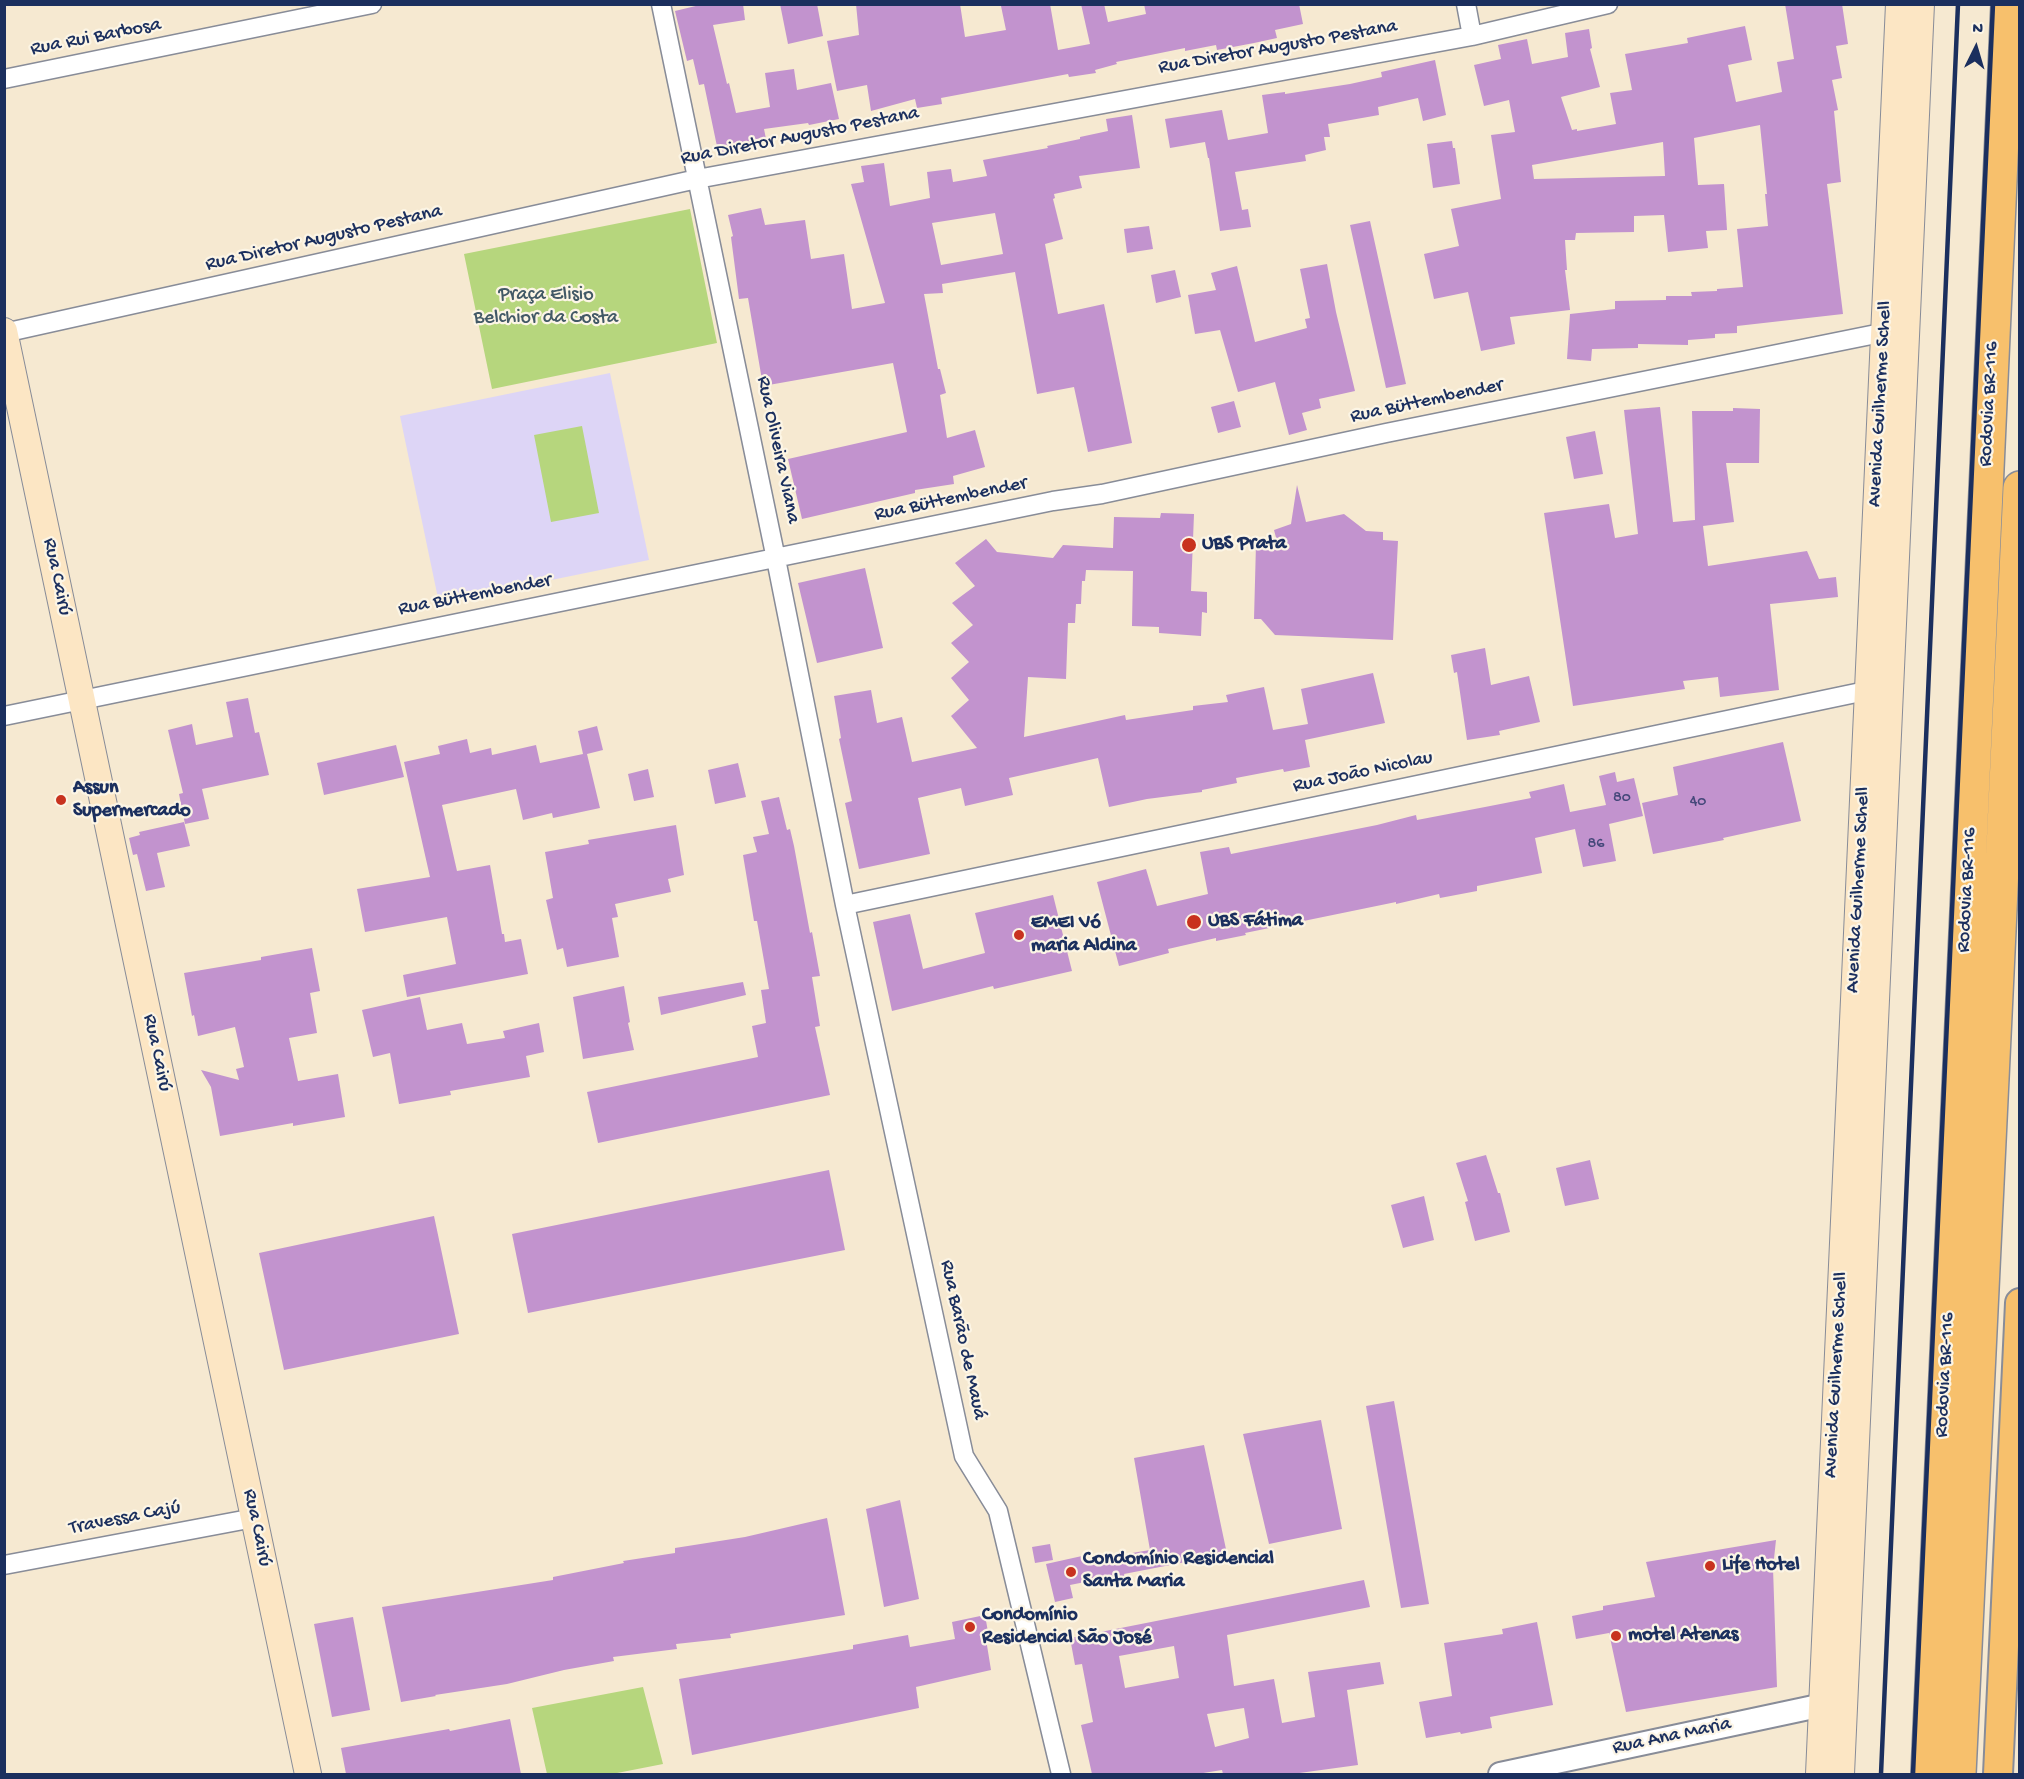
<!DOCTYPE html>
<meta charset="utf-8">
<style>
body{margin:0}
#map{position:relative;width:2024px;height:1779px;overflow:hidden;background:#f6e9d1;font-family:"Gochi Hand",sans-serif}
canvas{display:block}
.frame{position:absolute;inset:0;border:6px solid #1b2f5e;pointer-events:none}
.north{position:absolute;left:1946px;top:18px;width:60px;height:60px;-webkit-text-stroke:4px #fcf5e5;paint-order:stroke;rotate:5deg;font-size:16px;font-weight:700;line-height:24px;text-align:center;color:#1b2f5e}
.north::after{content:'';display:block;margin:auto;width:21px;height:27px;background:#1b2f5e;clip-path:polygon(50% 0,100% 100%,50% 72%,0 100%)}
</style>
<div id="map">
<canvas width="2024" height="1779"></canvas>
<div class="frame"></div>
<div class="north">N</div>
</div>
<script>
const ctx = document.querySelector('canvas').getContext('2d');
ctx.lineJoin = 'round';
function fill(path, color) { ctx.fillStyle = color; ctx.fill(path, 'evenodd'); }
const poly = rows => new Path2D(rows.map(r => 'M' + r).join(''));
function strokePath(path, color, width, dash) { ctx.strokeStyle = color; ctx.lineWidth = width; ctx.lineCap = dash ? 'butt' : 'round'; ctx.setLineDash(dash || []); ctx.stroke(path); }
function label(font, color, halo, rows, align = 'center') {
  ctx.font = font + ' "Gochi Hand",sans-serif'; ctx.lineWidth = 4.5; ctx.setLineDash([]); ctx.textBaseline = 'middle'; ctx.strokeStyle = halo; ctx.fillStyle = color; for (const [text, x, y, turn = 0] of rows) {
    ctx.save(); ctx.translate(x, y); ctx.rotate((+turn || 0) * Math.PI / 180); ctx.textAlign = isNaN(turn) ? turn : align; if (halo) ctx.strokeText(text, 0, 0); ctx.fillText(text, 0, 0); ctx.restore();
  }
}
const built = poly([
 [610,373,649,560,439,603,400,416]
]);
const green = poly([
 [690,209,717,343,492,389,464,254],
 [582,426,599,513,551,522,534,435],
 [643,1687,663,1764,612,1774,547,1774,532,1708]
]);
const building = poly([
 [704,4,743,4,745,20,713,25,727,84,729,83,736,113,770,107,765,73,794,69,797,90,831,83,839,119,809,125,808,123,764,129,766,139,741,144,742,151,719,156,704,84,699,85,693,59,687,61,675,11],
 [780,4,817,4,823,36,788,44],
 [856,4,960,4,965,37,1006,30,1001,6,1011,4,1050,4,1058,50,1090,44,1081,4,1104,4,1108,22,1146,14,1144,4,1299,4,1303,24,1275,30,1277,38,1254,43,1217,50,1216,45,1185,51,1185,48,1116,62,1117,64,1095,70,1096,73,1069,77,1068,74,941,98,942,104,917,108,915,99,871,111,867,85,837,91,827,41,859,35],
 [1785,4,1842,4,1848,44,1836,46,1842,78,1832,80,1838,110,1834,111,1841,182,1827,184,1843,314,1737,326,1737,333,1715,334,1715,338,1688,340,1688,345,1638,344,1638,348,1592,349,1591,361,1567,359,1570,314,1615,309,1615,301,1666,300,1666,296,1692,296,1691,292,1717,291,1717,289,1743,287,1737,229,1768,226,1765,194,1767,194,1760,125,1694,138,1698,185,1724,184,1727,230,1706,231,1708,248,1668,252,1664,215,1634,216,1634,232,1576,233,1575,240,1565,240,1567,270,1565,270,1570,310,1510,317,1515,344,1481,351,1468,292,1434,299,1424,254,1459,246,1451,209,1501,199,1491,135,1515,132,1509,100,1484,106,1474,65,1501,59,1498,45,1527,39,1532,64,1568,57,1565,33,1589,29,1592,48,1590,49,1600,87,1561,97,1572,130,1577,129,1577,131,1616,124,1610,93,1632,90,1625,54,1688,43,1687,38,1745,26,1752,60,1728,65,1736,102,1782,92,1777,62,1794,59],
 [1663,142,1665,176,1534,179,1532,165],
 [1435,60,1446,115,1423,121,1418,98,1378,107,1379,115,1328,124,1330,137,1324,137,1326,150,1305,155,1306,161,1235,172,1242,210,1248,209,1251,227,1220,231,1209,158,1208,158,1205,142,1170,148,1165,119,1222,110,1228,140,1268,133,1262,95,1285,92,1285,94,1350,84,1382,77,1381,72],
 [1132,115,1140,168,1079,176,1082,188,1054,194,1055,198,1053,199,1063,239,1045,244,1058,314,1104,304,1132,443,1088,452,1074,387,1037,394,1015,272,942,284,943,293,924,294,938,369,940,369,946,393,940,395,947,438,975,430,985,467,953,476,954,484,915,490,915,493,802,519,788,459,907,432,893,363,763,386,748,298,739,299,731,237,733,236,728,215,761,208,765,225,805,220,811,259,844,254,852,309,885,303,851,184,864,182,861,166,884,163,890,206,930,198,927,172,951,169,953,182,987,176,983,160,1048,148,1047,146,1080,139,1080,137,1108,131,1106,119],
 [995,213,1003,254,941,265,932,223],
 [1452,141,1453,148,1455,148,1460,184,1433,188,1427,144],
 [1370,221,1406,384,1386,388,1350,225],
 [1149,226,1153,249,1127,253,1124,229],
 [1327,264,1336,312,1355,391,1319,399,1321,408,1302,413,1307,430,1289,435,1275,382,1238,392,1220,330,1195,334,1188,295,1216,290,1211,273,1237,266,1255,342,1307,328,1305,319,1310,318,1300,269],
 [1175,270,1181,297,1156,303,1151,275],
 [1234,401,1241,427,1218,433,1211,407],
 [1660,407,1673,522,1695,520,1692,411,1733,411,1733,408,1760,409,1759,463,1726,463,1734,522,1703,526,1708,566,1807,551,1819,579,1836,577,1838,597,1770,604,1779,690,1720,697,1718,677,1683,681,1685,689,1573,706,1544,513,1609,504,1615,538,1638,534,1624,410],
 [1595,431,1603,474,1574,479,1566,437],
 [1297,485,1306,522,1344,514,1366,531,1383,532,1383,540,1398,541,1393,640,1275,635,1261,619,1254,619,1256,544,1278,545,1274,530,1291,524],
 [1161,513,1194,514,1191,591,1207,592,1207,613,1202,612,1201,636,1159,633,1159,627,1132,626,1133,571,1086,570,1085,581,1082,581,1081,604,1076,604,1075,623,1068,623,1066,679,1028,677,1024,737,1125,715,1126,720,1193,710,1193,706,1228,702,1226,695,1264,687,1273,730,1308,724,1301,689,1373,673,1385,723,1305,740,1310,767,1284,772,1283,769,1236,778,1237,783,1202,790,1202,792,1147,799,1109,807,1098,758,1009,778,1013,795,965,806,961,788,918,798,930,854,859,869,845,803,852,801,839,739,841,738,834,696,871,690,877,723,902,717,912,762,977,748,951,716,969,700,951,678,969,662,951,643,973,625,952,603,975,586,955,563,986,539,997,552,1053,558,1063,545,1113,548,1114,517,1160,518],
 [865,568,883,648,817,663,798,583],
 [1485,648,1491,685,1529,676,1540,722,1499,731,1500,735,1467,740,1457,672,1454,673,1451,655],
 [248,698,255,733,259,732,269,775,202,789,209,819,185,824,179,794,183,793,168,730,192,724,196,745,233,737,226,702],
 [597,726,603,750,587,754,600,808,553,818,552,813,523,820,516,789,442,805,457,871,490,865,502,934,504,934,505,942,521,939,528,974,407,997,403,975,456,964,447,917,365,932,357,889,430,877,404,762,440,754,438,746,467,739,470,753,491,748,492,755,536,745,540,763,583,754,578,731],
 [1783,742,1801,821,1723,838,1724,840,1653,854,1642,803,1678,795,1673,767],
 [396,745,404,777,324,795,317,763],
 [738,763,746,797,715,804,708,770],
 [648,769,654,797,634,801,628,774],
 [1615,772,1617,782,1634,778,1643,816,1609,824,1616,861,1583,867,1575,829,1535,838,1542,873,1477,886,1477,891,1440,898,1439,894,1396,904,1396,902,1245,933,1246,935,1216,941,1216,938,1168,949,1169,953,1119,966,1097,882,1146,869,1157,906,1208,894,1200,852,1229,847,1231,854,1377,825,1416,815,1417,820,1485,807,1531,798,1529,792,1564,784,1570,812,1606,805,1599,776],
 [779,797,787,830,790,829,794,846,810,933,812,932,820,976,812,977,820,1026,815,1027,830,1095,598,1143,587,1092,758,1057,752,1026,766,1023,761,990,769,989,757,921,754,921,743,855,757,852,753,837,769,834,761,801],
 [184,822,190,846,157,853,165,887,146,891,137,854,133,855,129,838,140,835,139,832],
 [676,825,684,875,668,879,671,892,615,904,618,917,612,918,619,957,567,967,563,948,557,950,546,900,553,898,545,852,589,844,588,840],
 [1053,895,1072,971,994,989,993,986,892,1011,873,922,910,914,923,969,985,953,975,913],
 [312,948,320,991,310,993,317,1033,289,1038,298,1081,338,1074,345,1117,293,1126,293,1123,220,1136,211,1087,201,1070,239,1080,236,1069,244,1067,235,1027,198,1036,194,1015,192,1016,184,973,261,960,261,957],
 [743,982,746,995,661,1015,658,997],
 [624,986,630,1022,628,1023,634,1050,583,1059,573,997],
 [420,997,427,1030,462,1023,467,1044,505,1038,503,1031,539,1023,544,1052,526,1056,530,1077,450,1091,451,1095,399,1104,390,1053,373,1057,362,1010],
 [1486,1155,1498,1193,1500,1193,1510,1232,1475,1241,1465,1202,1468,1201,1456,1163],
 [1590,1160,1599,1199,1565,1206,1556,1168],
 [829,1170,845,1250,528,1313,512,1234],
 [1424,1196,1434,1240,1403,1248,1391,1205],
 [434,1216,459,1334,284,1370,259,1253],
 [1394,1401,1429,1604,1401,1608,1366,1406],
 [1321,1420,1342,1529,1269,1544,1243,1434],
 [1204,1445,1227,1554,1124,1574,1125,1577,1105,1581,1105,1578,1070,1585,1073,1598,1055,1602,1046,1564,1082,1556,1084,1561,1150,1550,1134,1458],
 [900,1500,919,1599,884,1607,866,1509],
 [827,1518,845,1615,730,1634,731,1638,676,1644,677,1649,613,1657,614,1661,564,1670,507,1684,435,1695,436,1696,401,1702,382,1607,553,1580,553,1577,624,1563,623,1561,675,1553,675,1548,745,1537],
 [1776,1540,1773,1568,1777,1687,1626,1712,1609,1633,1576,1639,1572,1616,1603,1610,1603,1606,1655,1597,1646,1562],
 [1050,1544,1053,1560,1035,1563,1032,1547],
 [1364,1580,1370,1607,1227,1635,1234,1686,1274,1679,1282,1723,1315,1717,1308,1672,1380,1662,1384,1684,1347,1690,1358,1765,1292,1774,1223,1774,1222,1770,1197,1774,1092,1774,1081,1725,1093,1722,1082,1664,1075,1665,1070,1638],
 [1174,1646,1179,1678,1125,1688,1119,1656],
 [1244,1708,1249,1738,1215,1747,1207,1714],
 [985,1615,988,1632,985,1633,991,1670,916,1687,919,1708,692,1755,679,1679,853,1649,853,1645,908,1635,910,1647,955,1639,952,1622],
 [353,1617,370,1710,332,1717,314,1624],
 [1537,1622,1553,1705,1490,1717,1492,1728,1461,1734,1460,1732,1426,1738,1419,1702,1452,1696,1444,1643,1503,1634,1502,1629],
 [510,1719,521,1774,346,1774,341,1748,449,1729,450,1731]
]);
const minor = poly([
 [661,4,776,559,845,905,964,1456,998,1511,1061,1774],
 [1466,4,1472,36],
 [4,79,372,4],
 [4,333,697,179,1472,36,1608,4],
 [4,716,1053,501,1102,494,1386,433,1896,330],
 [845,905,1880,688],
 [4,1565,254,1518]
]);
const tertiary = poly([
 [1500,1774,1837,1702]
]);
const secondary = poly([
 [4,331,308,1774],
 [1819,1774,1899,4],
 [1841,1774,1921,4]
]);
const primary = poly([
 [1998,1774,2020,1303]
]);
const motorway = poly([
 [1928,1774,2008,4],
 [1959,1774,2020,488]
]);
const rail = poly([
 [1881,1774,1958,4],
 [1913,1774,1993,4]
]);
const markers = [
 [1189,545,8,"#c8321e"],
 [61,800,6,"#c8321e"],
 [1194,922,8,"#c8321e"],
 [1019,935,6,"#c8321e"],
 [1710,1566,6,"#c8321e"],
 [1071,1572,6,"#c8321e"],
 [970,1627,6,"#c8321e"],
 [1616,1636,6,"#c8321e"]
];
const numberNames = [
 ["80",1622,799],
 ["40",1698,803],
 ["86",1596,845]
];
const streetNames = [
 ["Rua Rui Barbosa",96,38,-11],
 ["Rua Diretor Augusto Pestana",1278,48,-10],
 ["Rua Diretor Augusto Pestana",800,137,-11],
 ["Rua Diretor Augusto Pestana",324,239,-13],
 ["Rua Büttembender",1427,402,-12],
 ["Avenida Guilherme Schell",1881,404,-87],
 ["Rodovia BR-116",1990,404,-87],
 ["Rua Oliveira Viana",777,450,78],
 ["Rua Büttembender",951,500,-12],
 ["Rua Cairú",56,577,78],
 ["Rua Büttembender",475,596,-11],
 ["Rua João Nicolau",1363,773,-12],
 ["Avenida Guilherme Schell",1859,890,-87],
 ["Rodovia BR-116",1968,890,-87],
 ["Rua Cairú",156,1053,78],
 ["Rua Barão de Mauá",962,1340,78],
 ["Avenida Guilherme Schell",1837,1375,-87],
 ["Rodovia BR-116",1946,1375,-87],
 ["Travessa Cajú",125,1519,-11],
 ["Rua Cairú",256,1528,78],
 ["Rua Ana Maria",1672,1737,-12]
];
const parkNames = [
 ["Praça Elisio",546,296],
 ["Belchior da Costa",546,319]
];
const poiNames = [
 ["UBS Prata",1202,545],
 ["Assun",73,789],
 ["Supermercado",73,812],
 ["UBS Fátima",1208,922],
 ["EMEI Vó",1031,924],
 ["maria Aldina",1031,947],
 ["Condomínio Residencial",1083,1560],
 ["Santa Maria",1083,1583],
 ["Life Hotel",1722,1566],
 ["Condomínio",982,1616],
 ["Residencial São José",982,1639],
 ["motel Atenas",1628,1636]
];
fill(built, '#ddd5f6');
fill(green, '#b6d67d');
fill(building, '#c293ce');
strokePath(minor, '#888c98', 21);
strokePath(tertiary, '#888c98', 26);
strokePath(secondary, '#888c98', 28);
strokePath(primary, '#888c98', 32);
strokePath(motorway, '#888c98', 36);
strokePath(minor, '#fff', 18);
strokePath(tertiary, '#fff', 22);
strokePath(secondary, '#fce6c4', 26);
strokePath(primary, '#f7c06c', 28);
strokePath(motorway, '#f7c06c', 33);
strokePath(rail, '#1b2f5e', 4.5);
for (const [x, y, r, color] of markers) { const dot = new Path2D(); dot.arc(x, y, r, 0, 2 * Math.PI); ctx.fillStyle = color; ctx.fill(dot); strokePath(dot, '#fcf5e5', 2); }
label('16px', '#45487a', null, numberNames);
label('20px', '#1b2f5e', '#fcf5e5', streetNames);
label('20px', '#425966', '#fcf5e5', parkNames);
label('bold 20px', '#1b2f5e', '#fcf5e5', poiNames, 'left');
</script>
